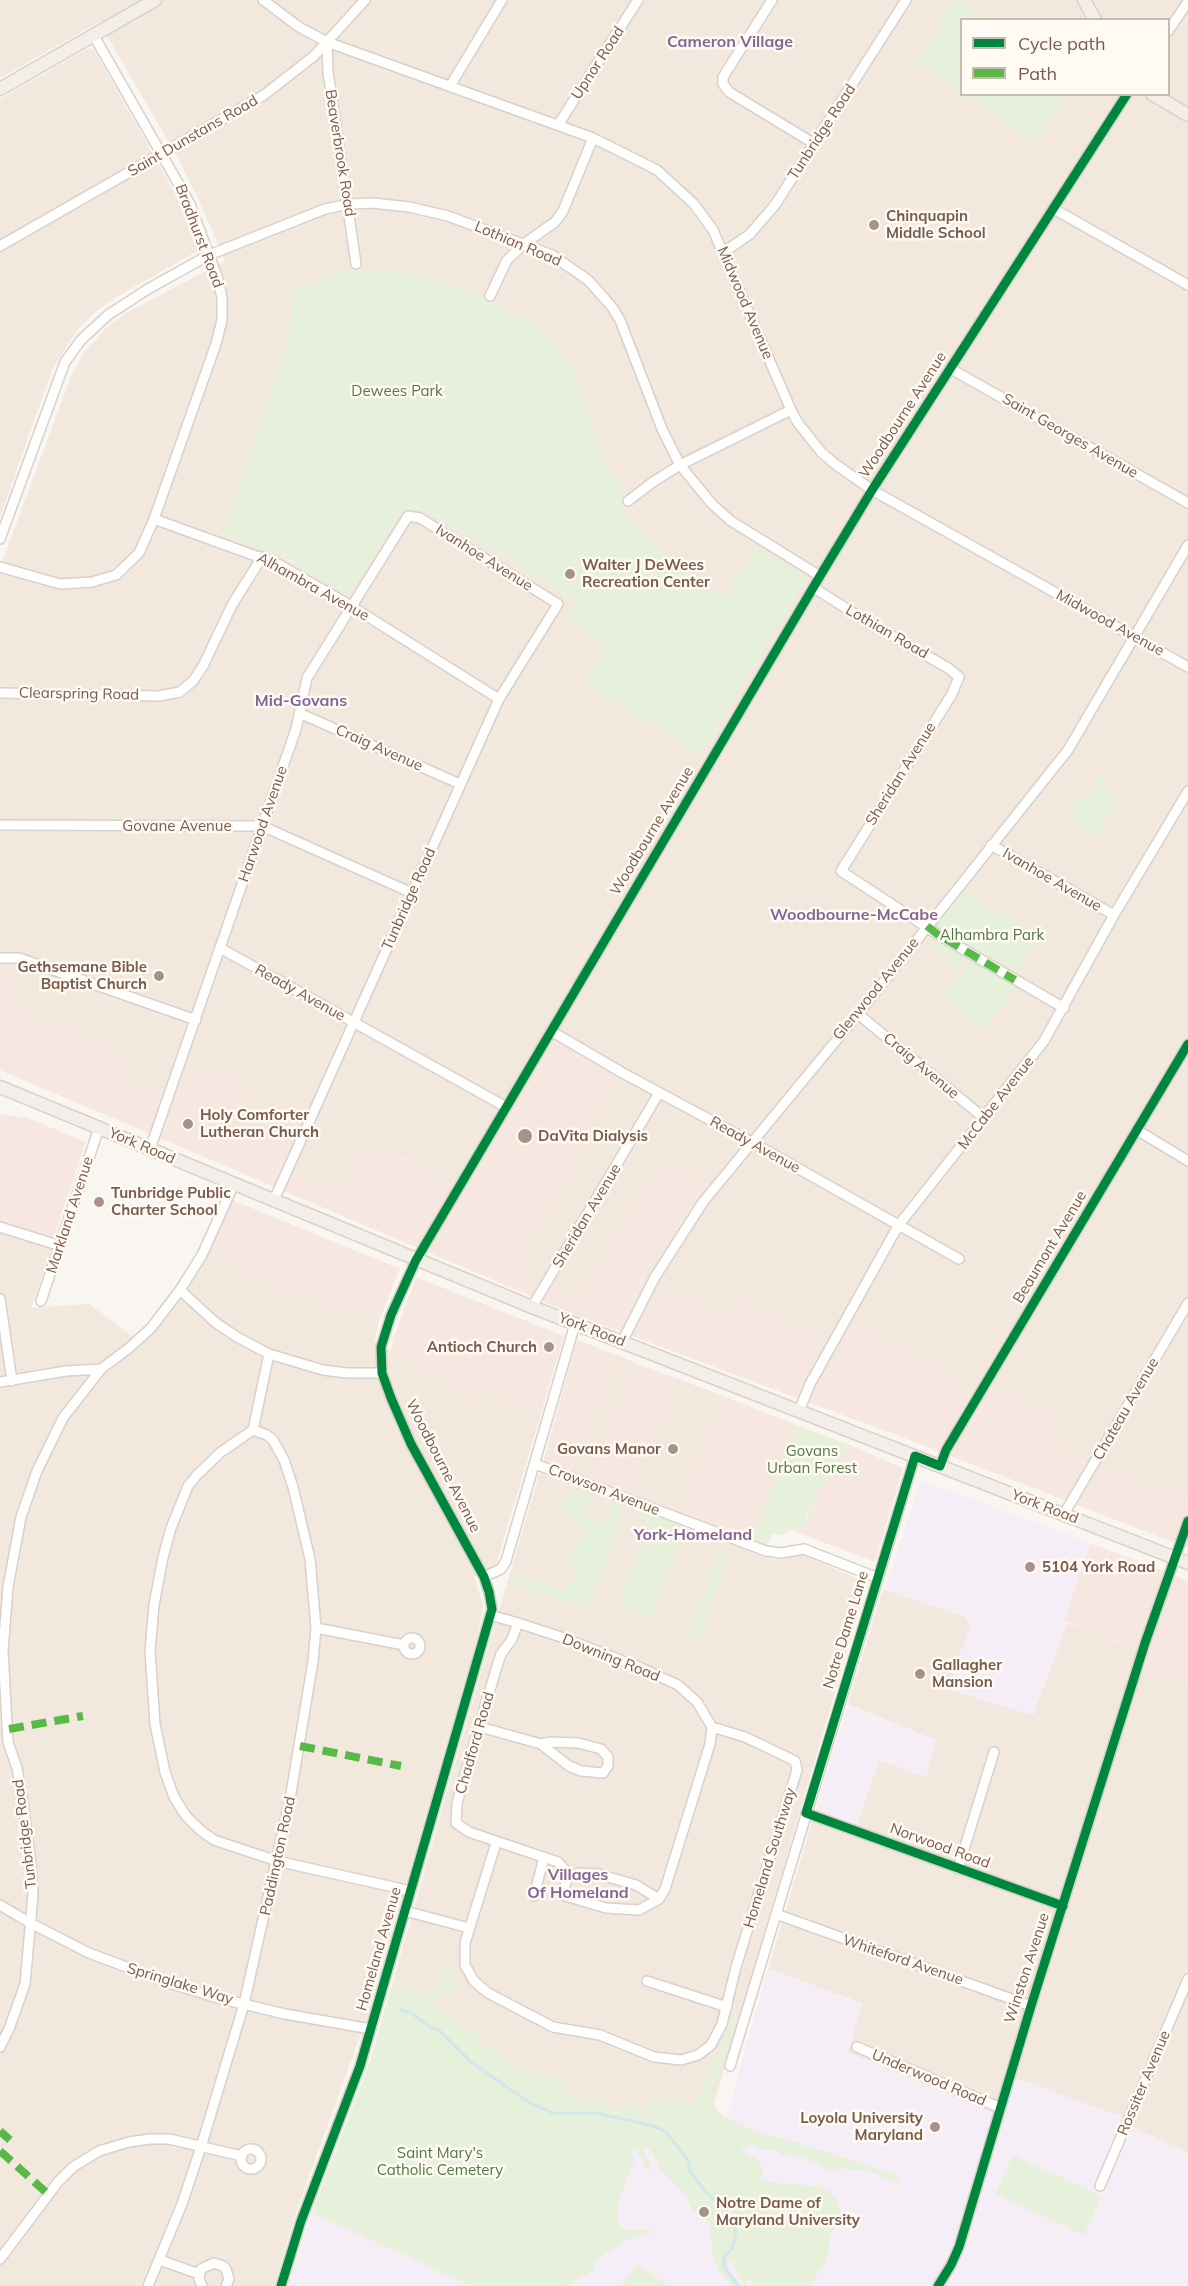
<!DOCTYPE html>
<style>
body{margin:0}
#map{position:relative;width:1188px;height:2286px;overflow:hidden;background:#f9f5f0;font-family:Mulish,sans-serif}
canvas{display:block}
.legend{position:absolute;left:960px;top:18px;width:210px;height:78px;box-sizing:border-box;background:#fffaf3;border:2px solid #cabbb1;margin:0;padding:8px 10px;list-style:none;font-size:18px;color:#7a5c4d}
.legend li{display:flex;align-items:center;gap:12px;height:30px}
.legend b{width:30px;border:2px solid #cabbb1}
</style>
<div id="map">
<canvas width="1188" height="2286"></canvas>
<ul class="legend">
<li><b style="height:8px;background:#00873e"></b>Cycle path</li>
<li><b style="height:8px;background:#58b947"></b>Path</li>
</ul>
</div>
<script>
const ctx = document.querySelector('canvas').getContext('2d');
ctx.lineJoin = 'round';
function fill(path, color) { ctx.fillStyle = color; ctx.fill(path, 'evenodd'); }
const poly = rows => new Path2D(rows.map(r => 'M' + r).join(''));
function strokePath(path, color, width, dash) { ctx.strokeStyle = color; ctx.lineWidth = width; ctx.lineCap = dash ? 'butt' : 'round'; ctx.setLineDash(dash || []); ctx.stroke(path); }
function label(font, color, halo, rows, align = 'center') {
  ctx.font = font + ' Mulish,sans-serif'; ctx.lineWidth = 5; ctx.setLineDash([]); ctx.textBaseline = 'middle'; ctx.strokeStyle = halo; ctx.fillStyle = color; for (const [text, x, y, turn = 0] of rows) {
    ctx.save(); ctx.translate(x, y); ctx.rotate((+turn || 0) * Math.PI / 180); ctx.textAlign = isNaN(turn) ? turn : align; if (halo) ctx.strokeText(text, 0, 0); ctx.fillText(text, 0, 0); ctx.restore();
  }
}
const residential = poly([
 [0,0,1188,0,1188,1498,1087,1463,1054,1445,913,1354,831,1346,742,1298,732,1316,654,1284,661,1164,579,1298,550,1280,545,1286,514,1266,569,1174,563,1169,458,1189,392,1151,387,1158,341,1196,287,1171,295,1152,233,1123,248,1087,169,1100,116,1081,107,1056,110,1046,16,1013,4,957,0,958,0,568,71,376,83,354,105,329,126,313,225,261,200,202,178,158,99,22,0,78],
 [962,20,1168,20,1168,94,962,94],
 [355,268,423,275,488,299,542,328,573,369,609,469,624,492,626,514,670,564,724,598,806,578,700,755,585,683,608,647,564,619,575,602,527,569,427,511,414,508,401,512,348,594,279,555,282,359,292,317,293,291],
 [89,48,93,48,181,204,199,250,118,296,95,312,76,331,52,370,0,517,0,99],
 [0,1231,52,1248,31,1308,89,1304,125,1331,143,1342,184,1294,209,1253,269,1285,296,1295,380,1318,374,1341,473,1399,488,1391,542,1410,496,1565,474,1577,483,1605,477,1638,366,2020,295,2215,274,2286,0,2286],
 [617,1355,635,1363,590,1480,570,1473],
 [676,1378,723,1396,679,1514,630,1496],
 [541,1473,763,1556,774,1560,801,1555,807,1556,867,1583,706,2131,526,2097,385,2010,489,1645,539,1475],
 [883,1589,964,1616,970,1626,948,1689,1033,1715,1067,1623,1137,1650,1133,1664,1188,1685,1188,2227,1135,2128,1128,2125,997,2115,847,2052,862,2003,768,1969,816,1809,857,1825,879,1760,926,1776,936,1740,848,1704]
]);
const commercial = poly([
 [4,957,16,1013,110,1046,107,1056,123,1061,116,1081,169,1100,182,1063,248,1086,233,1123,296,1152,288,1171,341,1196,363,1146,386,1158,391,1151,457,1189,552,1032,623,1071,563,1169,569,1174,515,1266,545,1286,550,1280,579,1298,661,1164,718,1188,654,1284,732,1315,741,1298,831,1346,845,1321,913,1354,980,1396,990,1381,1062,1425,1054,1445,1087,1463,1188,1498,1188,1548,912,1441,573,1314,0,1070,0,958],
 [0,1114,28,1118,86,1142,53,1239,0,1222],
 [232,1200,400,1269,380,1318,296,1295,269,1285,209,1253],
 [416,1277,564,1336,542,1410,488,1391,474,1399,391,1351,393,1339],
 [577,1340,617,1355,570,1473,543,1462],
 [635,1363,676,1378,630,1496,590,1480],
 [723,1396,797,1425,751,1540,679,1514],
 [847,1444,903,1468,875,1562,792,1530,803,1525,807,1519,819,1488,833,1477],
 [1090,1543,1188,1581,1188,1685,1144,1668,1148,1654,1064,1621]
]);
const education = poly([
 [921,1480,1090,1543,1064,1621,1067,1623,1033,1715,948,1689,970,1626,964,1616,885,1590],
 [848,1705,936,1740,925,1777,879,1760,857,1825,816,1809],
 [768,1969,862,2004,848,2053,997,2115,1008,2075,1123,2117,1128,2125,1188,2152,1188,2286,567,2286,595,2269,593,2258,631,2117,725,2122],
 [312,2213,472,2286,288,2286]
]);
const green = poly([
 [953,0,958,0,987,19,962,20,961,93,917,63],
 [963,95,1067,95,1036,144],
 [355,268,423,275,488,299,542,328,573,369,609,469,624,492,626,514,670,564,724,597,756,547,807,578,700,755,585,683,607,647,564,618,575,602,527,569,427,511,414,508,401,512,348,594,321,580,288,559,222,534,282,359,292,317,291,295,293,291],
 [1103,777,1107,787,1113,791,1115,801,1101,828,1097,835,1093,836,1071,822,1069,815,1076,801,1095,792,1097,789,1093,781,1095,778],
 [963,893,1039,935,1016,975,937,928,938,922],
 [937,940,968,958,959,970,932,947],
 [972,960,1016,985,1016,988,983,1029,943,996],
 [797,1425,847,1444,847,1447,833,1478,819,1488,803,1525,780,1535,772,1534,767,1546,751,1540],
 [576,1489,591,1495,586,1515,597,1522,608,1522,612,1518,609,1511,613,1503,624,1508,592,1597,589,1601,580,1606,526,1589,513,1582,513,1576,519,1574,561,1591,576,1574,578,1567,571,1564,567,1558,568,1552,587,1531,585,1528,579,1527,573,1521,568,1512,562,1508,562,1503],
 [639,1508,686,1526,652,1618,619,1605,650,1524,640,1517,638,1511],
 [719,1549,729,1553,700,1639,689,1635],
 [445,1969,448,1969,452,1975,455,1990,453,1993,435,1997,433,2002,435,2008,451,2015,458,2025,477,2033,483,2046,496,2051,522,2068,561,2080,566,2093,570,2095,605,2103,621,2111,633,2104,639,2104,643,2117,646,2117,647,2101,649,2100,662,2101,672,2100,687,2104,694,2101,707,2081,709,2069,718,2055,723,2038,728,2032,733,2015,736,2020,711,2093,712,2101,717,2110,726,2118,764,2135,782,2138,894,2174,899,2177,900,2181,894,2182,869,2171,838,2168,831,2171,798,2156,781,2155,777,2149,763,2150,751,2144,740,2150,756,2158,764,2170,762,2176,758,2176,761,2178,774,2183,818,2186,828,2191,837,2200,840,2211,838,2220,830,2236,827,2260,809,2286,753,2286,751,2280,749,2279,746,2281,747,2286,745,2286,730,2259,727,2269,742,2286,732,2286,720,2273,713,2258,710,2223,693,2210,683,2192,661,2171,654,2155,647,2146,643,2149,651,2168,649,2171,645,2167,643,2160,636,2149,630,2150,634,2161,616,2207,619,2224,624,2230,649,2230,653,2233,631,2238,610,2251,604,2251,603,2256,594,2262,595,2269,567,2286,472,2286,312,2213,370,2062,390,1991,396,1987,408,1987,427,1998,438,1985,442,1971],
 [1013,2155,1102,2196,1084,2235,995,2194],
 [637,2264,669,2286,621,2286]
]);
const stream = poly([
 [400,2010,411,2013,432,2028,440,2031,472,2063,532,2104,553,2113,595,2113,650,2125,665,2131,689,2161,689,2170,704,2190,730,2215,734,2223,736,2235,732,2248,724,2257,724,2267,738,2286]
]);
const minor = poly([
 [263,0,299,27,327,42,593,138,657,170,694,204,713,230,791,410,798,423,822,453,835,464,872,490,1188,667],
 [772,0,723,77,723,84,729,92,813,143],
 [1168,31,1188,2],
 [327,42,328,72,356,264],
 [450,86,502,0],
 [558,125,638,0],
 [1054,209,1188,285],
 [0,246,264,95,314,56,365,0],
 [724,252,750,234,775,205,906,0],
 [490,296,507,260,524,244,555,222,563,211,593,138],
 [951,369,1188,503],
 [628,501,653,482,680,465,791,410],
 [154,519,278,564,351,606,499,699],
 [0,539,65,362,81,340,108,315,148,289,209,255,325,209,349,204,373,203,409,207,448,216,552,255,588,280,612,307,620,320,662,429,680,465,712,504,731,521,820,576],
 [0,567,60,584,92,582,116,575,139,553,154,519,216,344,222,320,222,298,218,279,190,204,94,36],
 [814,588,866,621,948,668,959,677,952,694,841,871,937,934,1064,1008],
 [0,693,159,696,180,692,193,681,203,666,232,605,262,557],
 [299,713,460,784],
 [0,825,262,826,412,893],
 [991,845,1114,915],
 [220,948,506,1107],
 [0,958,19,958,196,1020],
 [858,1014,984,1118],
 [551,1031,621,1072,753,1143,959,1259],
 [1137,1130,1188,1161],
 [150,1149,296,729,307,678,408,516,420,518,558,604,499,699,274,1200],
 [0,1227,61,1246],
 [180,1290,216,1323,237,1337,269,1354,323,1370,347,1373,382,1373],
 [0,1299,12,1381],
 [41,1301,99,1128],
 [532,1307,659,1093],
 [622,1342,655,1277,703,1202,858,1014,1068,750,1188,545],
 [0,1382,66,1371,101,1369],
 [799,1411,810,1384,898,1226,1044,1041,1114,915,1188,791],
 [253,1430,221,1452,197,1475,188,1486,171,1528,163,1557,154,1605,150,1651,155,1724,165,1772,174,1797,186,1816,200,1830,214,1840,277,1861,411,1891],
 [253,1430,269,1354],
 [535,1464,766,1551,781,1553,804,1549,878,1578],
 [940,1466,946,1450,1188,1044],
 [1064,1514,1188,1303],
 [484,1577,501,1569,506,1561,575,1324],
 [490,1615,518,1623,564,1638,641,1668,678,1685,697,1702,712,1727,710,1744,665,1889,659,1899,639,1910,606,1908,562,1895,567,1879,564,1869,558,1862,469,1832,456,1823,457,1803,497,1666,501,1654,512,1639,518,1623],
 [316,1628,404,1645],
 '404 1646a8 8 0 1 1 16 0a8 8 0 1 1-16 0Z',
 [480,1727,541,1744],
 [550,1742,578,1743,601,1749,608,1757,608,1766,603,1773,581,1771,569,1766,541,1744,550,1742],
 [806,1813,1063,1906],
 [496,1843,465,1943,465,1965,474,1981,488,1993,553,2027,600,2035,654,2057,681,2060,698,2055,711,2045,722,2024,736,1967,797,1770,795,1761,789,1758,745,1737,712,1727],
 [958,1869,994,1752],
 [567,1879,579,1873,598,1874,636,1885,659,1899],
 [534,1896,544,1857],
 [0,1905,32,1924,89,1953,169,1983,218,1998,285,2014,371,2029],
 [405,1911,469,1928],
 [776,1914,1031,2006],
 [647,1981,727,2007],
 [0,2047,9,2029,25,1984,33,1895,31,1864,23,1802,17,1768,8,1742,3,1651,8,1587,21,1517,37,1471,63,1418,101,1369,129,1348,151,1328,180,1290,202,1255,234,1184],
 [857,2047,1001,2108],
 [730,2066,915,1456],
 '241 2159a10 10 0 1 1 20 0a10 10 0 1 1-20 0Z',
 [1100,2186,1188,1979],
 [0,2259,58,2182,73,2167,99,2151,129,2142,150,2139,169,2139,242,2156],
 [160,2260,199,2274],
 [148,2286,182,2204,201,2147,244,2004,290,1799,313,1661,316,1628,310,1559,293,1487,284,1460,273,1440,267,1435,253,1430],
 [202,2286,199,2279,201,2269,214,2263,223,2266,226,2269,229,2279,226,2286],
 [281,2286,301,2221,360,2066,492,1609,489,1592,484,1577,411,1444,391,1398,382,1373,381,1347,391,1315,416,1260,820,576,872,490,1127,94],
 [938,2286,951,2265,959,2247,1031,2006,1145,1643,1188,1521]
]);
const major = poly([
 [1084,0,1095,20],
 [0,89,155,0],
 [1152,94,1188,115],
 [0,1087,532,1307,1188,1563]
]);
const quiet = poly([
 [927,926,937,934,1015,980],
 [9,1729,83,1716],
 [300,1746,401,1766],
 [0,2131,10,2140],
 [0,2151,48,2194]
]);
const cycleway = poly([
 [1063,1906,806,1813,915,1456,940,1466,946,1450,1188,1044],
 [281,2286,301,2221,360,2066,492,1609,489,1592,484,1577,411,1444,391,1398,382,1373,381,1347,391,1315,416,1260,820,576,872,490,1127,94],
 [938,2286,951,2265,959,2247,1031,2006,1145,1643,1188,1521]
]);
const markers = [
 [874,225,6,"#a69286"],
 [570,574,6,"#a69286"],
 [159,976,6,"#a69286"],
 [188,1124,6,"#a69286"],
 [525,1136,8,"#a69286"],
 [99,1202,6,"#a69286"],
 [549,1347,6,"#a69286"],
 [673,1449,6,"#a69286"],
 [1030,1567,6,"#a69286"],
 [920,1674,6,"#a69286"],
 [935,2127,6,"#a69286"],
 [704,2212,6,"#a69286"]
];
const streetNames = [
 ["Upnor Road",598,63,-57],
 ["Tunbridge Road",822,132,-57],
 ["Saint Dunstans Road",193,136,-30],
 ["Beaverbrook Road",340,153,81],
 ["Bradhurst Road",199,236,69],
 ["Lothian Road",518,244,23],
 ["Midwood Avenue",745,303,67],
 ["Woodbourne Avenue",903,415,-57],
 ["Saint Georges Avenue",1070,436,30],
 ["Ivanhoe Avenue",484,558,32],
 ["Alhambra Avenue",313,587,29],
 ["Midwood Avenue",1110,623,29],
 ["Lothian Road",887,632,30],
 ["Clearspring Road",79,694,1],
 ["Craig Avenue",379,748,24],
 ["Sheridan Avenue",901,774,-58],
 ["Harwood Avenue",263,824,-71],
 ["Govane Avenue",177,826],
 ["Woodbourne Avenue",652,831,-59],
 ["Ivanhoe Avenue",1052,880,30],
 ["Tunbridge Road",409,899,-66],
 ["Glenwood Avenue",876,989,-51],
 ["Ready Avenue",300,993,29],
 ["Craig Avenue",921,1066,40],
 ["McCabe Avenue",996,1103,-52],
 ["Ready Avenue",755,1145,29],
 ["York Road",142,1146,23],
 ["Markland Avenue",70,1215,-72],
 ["Sheridan Avenue",587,1216,-59],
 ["Beaumont Avenue",1050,1247,-59],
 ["York Road",592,1330,21],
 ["Chateau Avenue",1126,1409,-60],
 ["Woodbourne Avenue",443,1466,63],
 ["Crowson Avenue",604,1490,21],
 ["York Road",1045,1507,21],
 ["Notre Dame Lane",846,1630,-73],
 ["Downing Road",611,1658,22],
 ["Chadford Road",475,1743,-74],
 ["Tunbridge Road",25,1834,-97],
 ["Norwood Road",940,1846,20],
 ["Paddington Road",278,1856,-78],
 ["Homeland Southway",770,1858,-73],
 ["Homeland Avenue",379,1949,-74],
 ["Whiteford Avenue",903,1960,19],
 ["Winston Avenue",1027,1968,-72],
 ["Springlake Way",180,1984,17],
 ["Underwood Road",929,2078,23],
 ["Rossiter Avenue",1144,2083,-67]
];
const poiNames = [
 ["Chinquapin",886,216],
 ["Middle School",886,233],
 ["Walter J DeWees",582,565],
 ["Recreation Center",582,582],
 ["Gethsemane Bible",147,967,"right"],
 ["Baptist Church",147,984,"right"],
 ["Holy Comforter",200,1115],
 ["Lutheran Church",200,1132],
 ["DaVita Dialysis",538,1136],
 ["Tunbridge Public",111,1193],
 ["Charter School",111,1210],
 ["Antioch Church",537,1347,"right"],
 ["Govans Manor",661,1449,"right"],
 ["5104 York Road",1042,1567],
 ["Gallagher",932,1665],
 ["Mansion",932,1682],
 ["Loyola University",923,2118,"right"],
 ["Maryland",923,2135,"right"],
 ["Notre Dame of",716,2203],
 ["Maryland University",716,2220]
];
const parkNames = [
 ["Dewees Park",397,391],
 ["Alhambra Park",992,935],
 ["Govans",812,1451],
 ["Urban Forest",812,1468],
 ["Saint Mary's",440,2153],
 ["Catholic Cemetery",440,2170]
];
const neighbourhoodNames = [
 ["Cameron Village",730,42],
 ["Mid-Govans",301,701],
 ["Woodbourne-McCabe",854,915],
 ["York-Homeland",693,1535],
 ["Villages",578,1875],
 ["Of Homeland",578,1893]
];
fill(residential, '#f2e8de');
fill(commercial, '#f6e8e1');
fill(education, '#f6eef6');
fill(green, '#e7f0db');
strokePath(stream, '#d0e8ea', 3);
strokePath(minor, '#d7d1cb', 12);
strokePath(major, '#dad1cc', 15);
strokePath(minor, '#fefefd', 9);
strokePath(major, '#f3eee8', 12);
strokePath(quiet, '#58b947', 8, [15, 8]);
strokePath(cycleway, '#00873e', 9);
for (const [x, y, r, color] of markers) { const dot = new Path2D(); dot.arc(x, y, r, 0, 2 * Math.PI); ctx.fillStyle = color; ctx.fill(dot); strokePath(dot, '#fffaf3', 2); }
label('15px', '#7a5c4d', '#fffaf3', streetNames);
label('bold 15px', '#7a5c4d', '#fffaf3', poiNames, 'left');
label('15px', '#537a41', '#fffaf3', parkNames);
label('bold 16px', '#846695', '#fffaf3', neighbourhoodNames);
</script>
